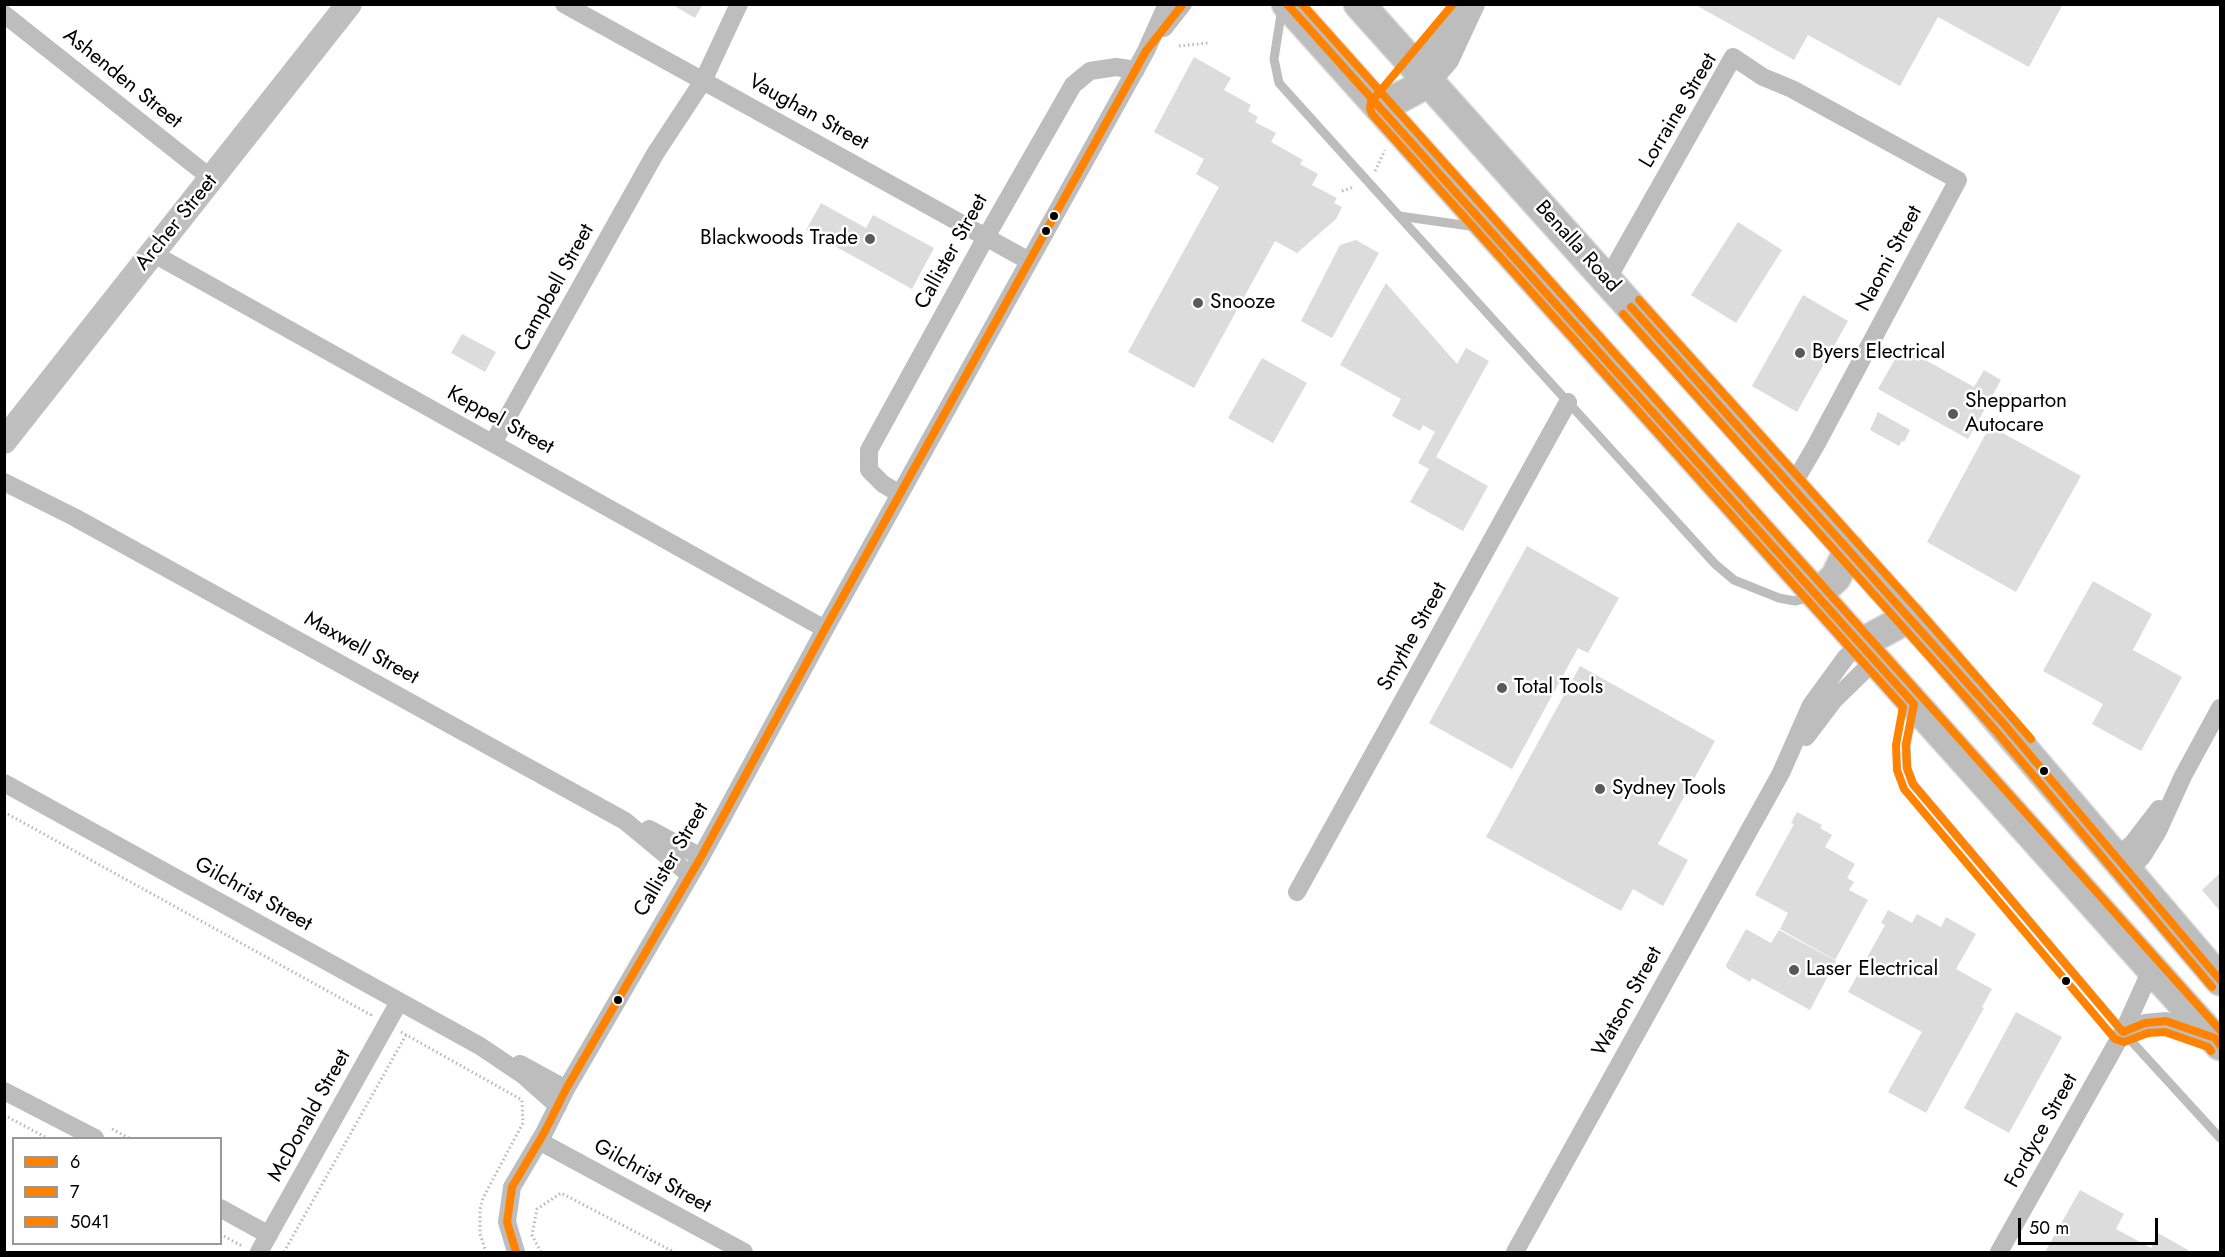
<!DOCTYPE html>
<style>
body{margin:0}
#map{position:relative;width:2225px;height:1257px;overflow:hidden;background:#fff;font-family:Jost,sans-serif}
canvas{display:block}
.frame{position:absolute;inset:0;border:6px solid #000;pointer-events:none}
.legend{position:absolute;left:12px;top:1137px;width:210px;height:108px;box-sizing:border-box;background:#fff;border:2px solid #999;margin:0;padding:8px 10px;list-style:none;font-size:18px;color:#000}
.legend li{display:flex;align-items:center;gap:12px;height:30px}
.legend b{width:30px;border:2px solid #999}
.scale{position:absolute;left:2018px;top:1218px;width:140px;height:27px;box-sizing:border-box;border:3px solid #000;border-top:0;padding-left:8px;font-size:18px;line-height:21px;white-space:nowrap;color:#000;-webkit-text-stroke:4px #fff;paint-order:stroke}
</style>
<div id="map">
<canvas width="2225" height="1257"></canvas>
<div class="frame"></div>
<ul class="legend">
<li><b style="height:8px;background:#ff8200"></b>6</li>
<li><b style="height:8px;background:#ff8200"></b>7</li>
<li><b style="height:8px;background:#ff8200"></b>5041</li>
</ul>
<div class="scale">50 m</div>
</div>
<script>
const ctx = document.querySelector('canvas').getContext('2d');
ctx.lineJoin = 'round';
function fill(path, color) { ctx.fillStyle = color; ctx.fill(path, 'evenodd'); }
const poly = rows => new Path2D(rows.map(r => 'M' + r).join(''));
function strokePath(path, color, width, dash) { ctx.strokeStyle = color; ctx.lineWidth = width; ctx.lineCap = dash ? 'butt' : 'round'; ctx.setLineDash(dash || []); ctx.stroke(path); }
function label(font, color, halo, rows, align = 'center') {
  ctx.font = font + ' Jost,sans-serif'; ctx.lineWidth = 5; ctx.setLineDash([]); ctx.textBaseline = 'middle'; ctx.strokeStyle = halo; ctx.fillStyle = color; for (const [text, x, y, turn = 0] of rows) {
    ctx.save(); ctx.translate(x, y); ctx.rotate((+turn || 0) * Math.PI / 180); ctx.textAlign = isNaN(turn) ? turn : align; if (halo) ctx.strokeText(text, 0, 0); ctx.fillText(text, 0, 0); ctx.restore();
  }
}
const building = poly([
 [671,4,703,4,695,18],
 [1694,4,2063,4,2029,67,1938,17,1900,86,1808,35,1794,60],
 [1194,57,1231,78,1224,90,1251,105,1248,111,1258,117,1255,122,1276,133,1271,142,1303,160,1300,164,1318,174,1312,185,1337,198,1334,203,1342,207,1336,219,1297,253,1275,241,1194,388,1128,352,1219,187,1196,174,1204,159,1154,132],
 [821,203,866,228,873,215,934,248,912,289,806,230],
 [1738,222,1782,250,1736,323,1691,295],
 [1356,240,1379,253,1332,338,1301,321,1340,245],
 [1386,283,1457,364,1466,348,1489,361,1436,457,1488,486,1463,531,1410,502,1429,469,1418,463,1435,432,1423,425,1420,431,1392,416,1401,399,1340,365],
 [1803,295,1848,321,1797,412,1752,386],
 [462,334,496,352,485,372,451,353],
 [1902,347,1974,387,1984,370,2001,380,1968,439,1878,389],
 [1262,358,1307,383,1273,443,1228,418],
 [1878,412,1910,430,1904,442,1902,441,1899,446,1870,430],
 [1990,426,2081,476,2016,592,1927,542],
 [1527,546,1619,598,1588,653,1578,648,1512,769,1429,723],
 [2093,581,2152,614,2133,650,2182,677,2141,751,2092,724,2103,704,2043,671],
 [1580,666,1715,741,1658,844,1688,860,1663,906,1633,889,1621,911,1486,837],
 [1797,812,1822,825,1820,828,1832,835,1825,847,1855,864,1847,878,1854,882,1849,890,1868,900,1835,960,1780,929,1788,913,1755,895,1794,824,1791,823],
 [2220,873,2220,911,2202,890],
 [1888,910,1912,923,1917,914,1941,927,1946,917,1976,934,1956,969,1992,989,1982,1007,1984,1008,1926,1113,1888,1092,1922,1032,1848,992,1885,925,1881,923],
 [1746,929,1771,943,1779,930,1836,961,1810,1010,1752,978,1750,982,1727,968,1726,965],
 [2016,1012,2062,1037,2009,1133,1964,1108],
 [2080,1190,2124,1214,2116,1229,2151,1248,2158,1233,2188,1250,2187,1252,2045,1252]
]);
const path = poly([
 [1179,46,1208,43],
 [1375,171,1385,150],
 [1342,191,1354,187],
 [4,812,371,1015,370,1017],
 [401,1032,522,1100,523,1123,483,1198,480,1210,480,1234,486,1252],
 [4,1115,47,1138],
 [112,1129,129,1138],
 [220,1234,242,1246],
 [284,1252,406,1035],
 [541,1252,532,1235,537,1209,561,1193,674,1252]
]);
const service = poly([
 [1282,8,1274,59,1279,83,1399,216,1715,564,1734,580,1779,598,1795,601,1812,597],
 [1399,216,1477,227],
 [1913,711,1906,745,1907,768,1913,784,2123,1032,2220,1138]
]);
const minor = poly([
 [564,4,1029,261],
 [4,14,212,179],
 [1164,28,1183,4],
 [152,253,825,629],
 [1607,280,1733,57,1763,77,1792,89,1958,180,1816,445,1792,486],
 [493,443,655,154,703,81,739,4],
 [4,482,74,517,625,821,690,875],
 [900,494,883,484,869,470,869,450,986,237,1073,85,1090,71,1116,67,1136,70],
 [1806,737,1834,700,1875,660],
 [4,783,480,1046,523,1075,558,1106],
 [649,829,701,857],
 [2116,857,2132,844,2159,809],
 [2128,871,2142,857,2158,831,2183,776,2220,708],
 [1297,892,1568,402],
 [2123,1032,2145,1023,2166,1021,2207,1036],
 [520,1064,566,1089],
 [4,1091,95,1138],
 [539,1141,744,1252],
 [220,1208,269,1235],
 [259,1252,399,1002],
 [516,1252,507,1222,512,1187,544,1133,566,1089,701,857,825,629,1146,51,1167,4],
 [1515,1252,1781,773,1811,705,1846,657,1860,644],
 [1999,1252,2123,1032,2152,968]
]);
const tertiary = poly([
 [1414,66,1464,8],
 [1429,82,1448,60,1474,4]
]);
const secondary = poly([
 [4,441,349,4]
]);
const trunk = poly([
 [1287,4,2220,1045],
 [1359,4,1937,648,2220,980],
 [1380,108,1429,82],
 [1817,595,1836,577,1849,549],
 [1860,644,1910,617]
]);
const bus1 = poly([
 [1287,4,1914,704,1906,745,1907,768,1913,784,2123,1032,2145,1023,2166,1021,2215,1038,2220,1045],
 [1631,307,2003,723,2220,980],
 [516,1252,507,1222,512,1187,544,1133,566,1089,701,857,825,629,1146,51,1183,4]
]);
const bus2 = poly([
 [1453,4,1371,102,1370,108,1372,114,1903,707,1896,745,1897,770,1904,789,2115,1039,2124,1042,2148,1033,2165,1032,2208,1047,2211,1051],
 [1623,314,1995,730,2212,987]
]);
const bus3 = poly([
 [1302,4,2220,1030],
 [1639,300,1918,610,2031,739]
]);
const markers = [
 [1054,216,5,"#000"],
 [1046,231,5,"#000"],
 [870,239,6,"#595959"],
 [1198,303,6,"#595959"],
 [1800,353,6,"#595959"],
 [1953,414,6,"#595959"],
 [1502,688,6,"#595959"],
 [2044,771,5,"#000"],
 [1600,789,6,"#595959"],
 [1794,970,6,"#595959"],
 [2066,981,5,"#000"],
 [618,1000,5,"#000"]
];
const streetNames = [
 ["Ashenden Street",122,79,39],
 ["Lorraine Street",1679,111,-59],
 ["Vaughan Street",808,113,29],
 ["Archer Street",177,223,-51],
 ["Benalla Road",1577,247,48],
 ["Callister Street",952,252,-61],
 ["Naomi Street",1890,259,-62],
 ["Campbell Street",555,288,-61],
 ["Keppel Street",500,421,29],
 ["Smythe Street",1413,637,-61],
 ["Maxwell Street",361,649,29],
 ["Callister Street",672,860,-60],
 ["Gilchrist Street",253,895,29],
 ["Watson Street",1628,1002,-61],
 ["McDonald Street",310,1116,-61],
 ["Fordyce Street",2042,1131,-61],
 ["Gilchrist Street",652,1177,29]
];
const poiNames = [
 ["Blackwoods Trade",858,239,"right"],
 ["Snooze",1210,303],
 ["Byers Electrical",1812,353],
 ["Shepparton",1965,402],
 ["Autocare",1965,426],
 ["Total Tools",1514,688],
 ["Sydney Tools",1612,789],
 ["Laser Electrical",1806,970]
];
fill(building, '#dcdcdc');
strokePath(trunk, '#dbdbdb', 33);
strokePath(path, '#b8b8b8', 3, [1.5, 3]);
strokePath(service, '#bdbdbd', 9);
strokePath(minor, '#bdbdbd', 18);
strokePath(tertiary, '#bdbdbd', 22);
strokePath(secondary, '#bfbfbf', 26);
strokePath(trunk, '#bdbdbd', 30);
strokePath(bus1, '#ff8200', 8);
strokePath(bus2, '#ff8200', 8);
strokePath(bus3, '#ff8200', 8);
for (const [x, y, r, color] of markers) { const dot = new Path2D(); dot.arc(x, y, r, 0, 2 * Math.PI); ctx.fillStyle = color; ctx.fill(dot); strokePath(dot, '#fff', 2); }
label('21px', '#000', '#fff', streetNames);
label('21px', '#000', '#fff', poiNames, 'left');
</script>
